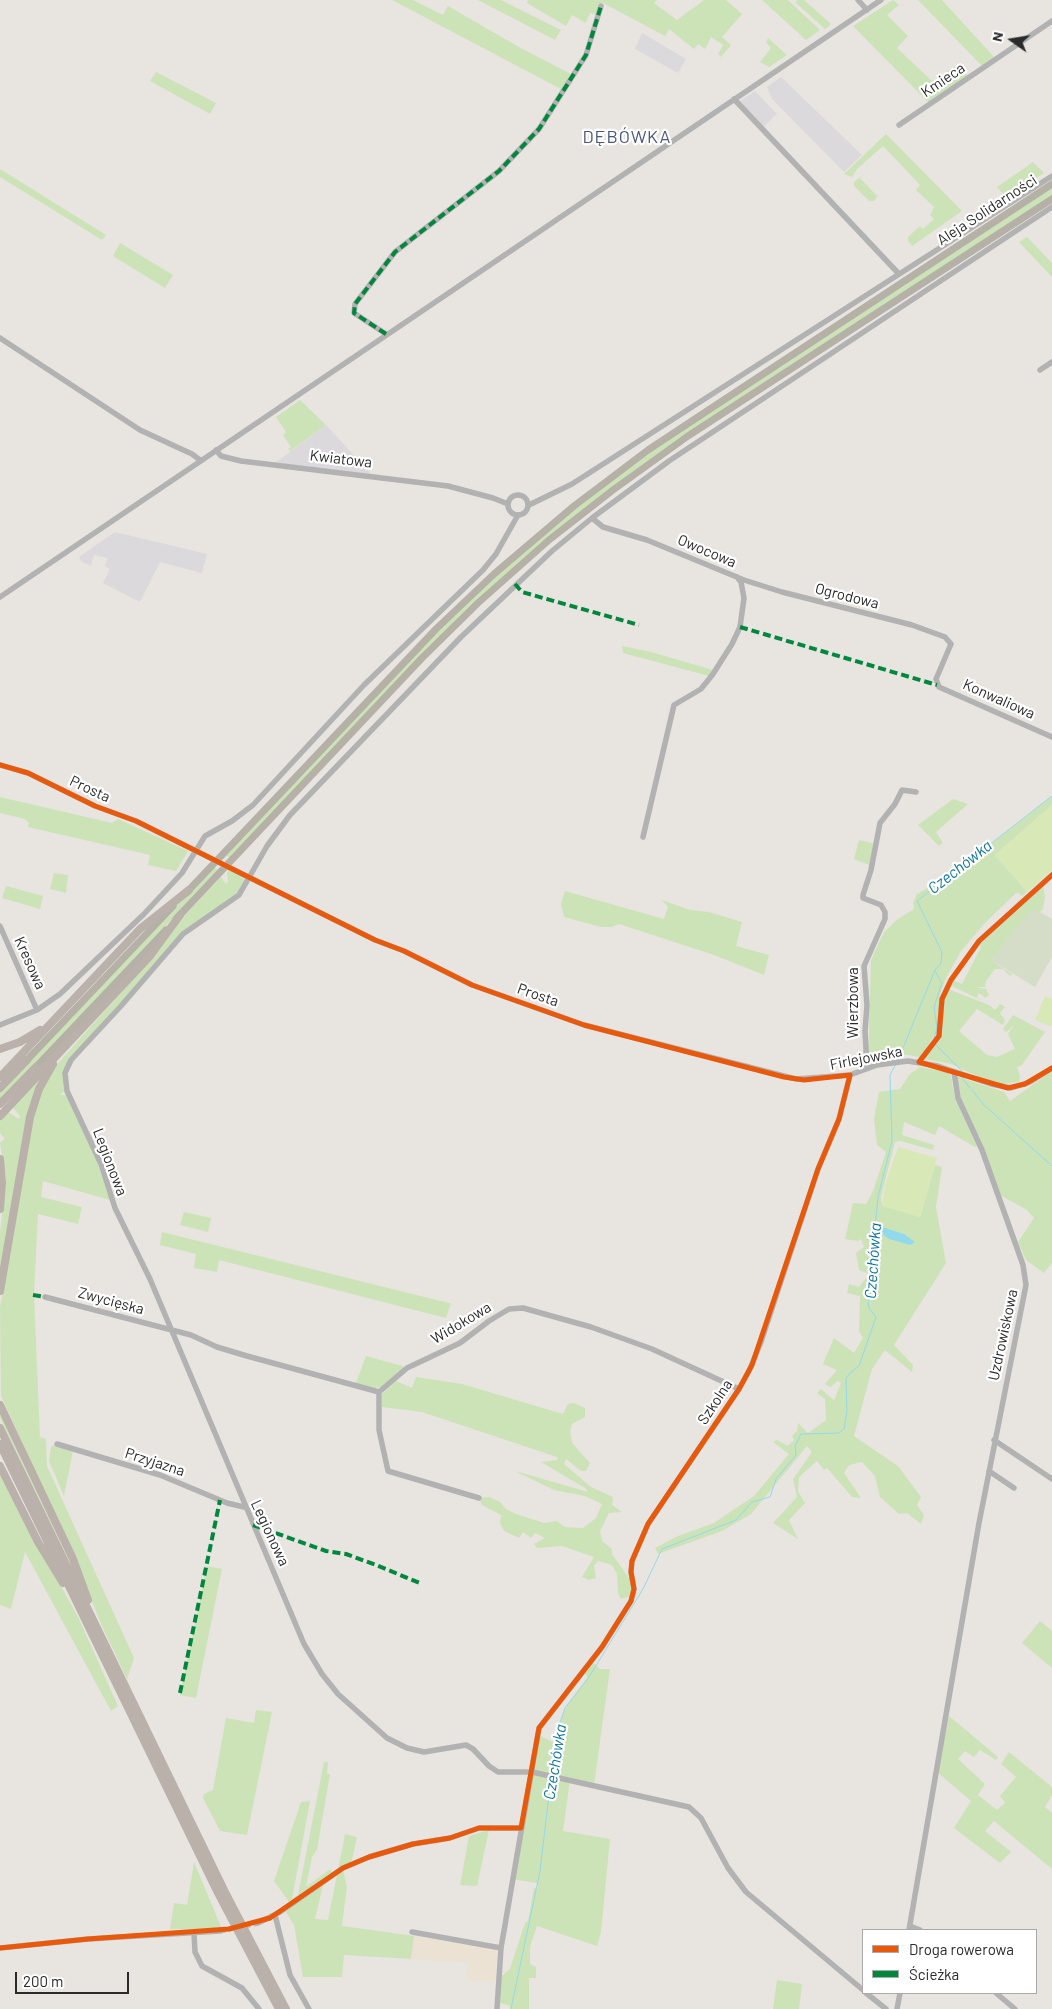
<!DOCTYPE html>
<meta charset="utf-8">
<style>
body{margin:0}
#map{position:relative;width:1052px;height:2009px;overflow:hidden;background:#e8e4e0;font-family:Barlow,sans-serif}
canvas{display:block}
.legend{position:absolute;left:862px;top:1929px;width:175px;height:65px;box-sizing:border-box;background:#fff;border:1px solid #aaa;margin:0;padding:6px 9px;list-style:none;font-size:15px;color:#2a2a2a}
.legend li{display:flex;align-items:center;gap:10px;height:25px}
.legend b{width:25px;border:1px solid #aaa}
.north{position:absolute;left:987px;top:15px;width:50px;height:50px;-webkit-text-stroke:4px #fff;paint-order:stroke;rotate:283deg;font-size:14px;font-weight:700;line-height:20px;text-align:center;color:#2a2a2a}
.north::after{content:'';display:block;margin:auto;width:18px;height:22px;background:#2a2a2a;clip-path:polygon(50% 0,100% 100%,50% 72%,0 100%)}
.scale{position:absolute;left:15px;top:1972px;width:114px;height:22px;box-sizing:border-box;border:2px solid #2a2a2a;border-top:0;padding-left:6px;font-size:15px;line-height:18px;white-space:nowrap;color:#2a2a2a;-webkit-text-stroke:4px #fff;paint-order:stroke}
</style>
<div id="map">
<canvas width="1052" height="2009"></canvas>
<ul class="legend">
<li><b style="height:6px;background:#e8590c"></b>Droga rowerowa</li>
<li><b style="height:6px;background:#00873e"></b>Ścieżka</li>
</ul>
<div class="north">N</div>
<div class="scale">200 m</div>
</div>
<script>
const ctx = document.querySelector('canvas').getContext('2d');
ctx.lineJoin = 'round';
function fill(path, color) { ctx.fillStyle = color; ctx.fill(path, 'evenodd'); }
const poly = rows => new Path2D(rows.map(r => 'M' + r).join(''));
function strokePath(path, color, width, dash) { ctx.strokeStyle = color; ctx.lineWidth = width; ctx.lineCap = dash ? 'butt' : 'round'; ctx.setLineDash(dash || []); ctx.stroke(path); }
function label(font, color, halo, rows, align = 'center') {
  ctx.font = font + ' Barlow,sans-serif'; ctx.lineWidth = 4.5; ctx.setLineDash([]); ctx.textBaseline = 'middle'; ctx.strokeStyle = halo; ctx.fillStyle = color; for (const [text, x, y, turn = 0] of rows) {
    ctx.save(); ctx.translate(x, y); ctx.rotate((+turn || 0) * Math.PI / 180); ctx.textAlign = isNaN(turn) ? turn : align; if (halo) ctx.strokeText(text, 0, 0); ctx.fillText(text, 0, 0); ctx.restore();
  }
}
const industrial = poly([
 [642,33,686,59,678,73,635,49],
 [781,77,862,155,844,172,772,99,767,87],
 [755,91,777,114,762,128,737,103],
 [326,425,371,474,275,463],
 [115,532,207,554,202,573,160,562,140,602,103,583,110,569,105,566,108,558,94,555,91,566,82,562,79,557]
]);
const education = poly([
 [414,1936,497,1949,495,1982,467,1981,467,1963,411,1959]
]);
const green = poly([
 [392,0,413,0,443,15,448,6,517,46,571,74,561,89],
 [478,0,501,0,561,30,555,40],
 [528,0,657,0,654,3,677,20,704,0,726,0,742,14,722,37,731,45,721,57,718,54,723,45,711,37,705,49,698,44,694,49,669,29,665,36,601,2,598,15,590,13,586,23,572,15,566,26,527,3],
 [762,0,788,0,820,30,806,40],
 [797,0,804,0,831,24,825,29,796,3],
 [893,0,899,5,887,15,908,36,897,48,932,81,957,65,968,76,929,103,853,26],
 [918,0,942,0,994,57,982,66],
 [768,38,787,55,769,67,760,62,771,48,766,42],
 [156,72,216,103,210,114,150,81],
 [886,134,962,211,912,246,908,241,908,237,920,226,923,229,934,219,930,215,934,207,916,190,920,185,888,151,883,146,857,169,852,177,844,174],
 [1033,162,1044,173,1007,198,997,187],
 [0,169,106,235,102,240,0,177],
 [862,176,860,178,877,196,879,194,874,201,869,201,854,186,854,182],
 [1052,187,1052,196,727,407,524,559,231,858,224,855,396,673,471,598,551,528,640,459],
 [1027,237,1052,263,1052,277,1019,242],
 [120,243,173,275,165,288,113,256],
 [300,400,326,425,290,451,288,449,291,447,283,435,286,432,276,417],
 [622,646,651,652,713,670,709,676,623,653],
 [1052,796,1052,805,995,855,1027,892,1022,896,1017,892,985,923,961,951,946,978,940,994,937,1032,920,1057,895,1053,868,1060,871,960,884,932,898,919,914,909,913,903,917,894,926,889,931,881,936,887],
 [0,797,112,823,118,819,188,851,176,871,148,865,150,855,28,827,29,823,25,819,0,813],
 [953,799,968,804,936,832,943,843,939,846,918,825],
 [859,840,877,844,872,866,854,859],
 [213,867,219,870,0,1101,0,1091],
 [230,869,245,879,236,896,180,934,63,1074,65,1090,60,1095,67,1095,94,1152,110,1200,43,1181,41,1197,82,1207,78,1224,38,1214,34,1294,40,1437,46,1439,47,1466,134,1658,127,1679,101,1624,77,1563,1,1396,0,1307,35,1107,51,1071,136,976,183,917,221,877,226,884,228,882,227,872],
 [54,873,68,875,66,893,50,889],
 [6,886,43,896,40,909,2,898],
 [1043,886,1045,896,1043,909,1040,912,1031,911,991,960,1012,974,1010,976,1003,969,995,969,986,981,985,987,976,987,986,989,989,994,986,998,979,993,977,997,981,1000,950,985,953,980,962,984,981,947,978,945],
 [565,891,664,919,668,907,662,900,690,910,709,912,742,922,736,946,769,955,764,975,714,955,619,924,612,927,601,927,564,917,561,904],
 [948,989,989,1005,995,1010,1000,1004,1005,1007,1000,1013,1005,1020,1003,1025,977,1009,959,1031,987,1055,997,1057,1015,1049,1008,1034,1013,1026,1006,1032,1003,1029,1013,1015,1045,1032,1022,1065,1017,1067,1020,1076,1019,1082,1004,1084,981,1078,951,1064,924,1059,942,1037,943,1006],
 [920,1067,947,1072,951,1076,955,1098,977,1145,975,1147,939,1126,935,1135,904,1122,902,1135,934,1145,933,1150,900,1141,895,1142,881,1197,882,1205,920,1217,935,1165,942,1167,936,1207,946,1263,894,1345,913,1365,912,1372,885,1350,872,1369,854,1436,898,1466,921,1497,917,1505,924,1515,921,1524,907,1513,899,1514,880,1497,875,1476,862,1462,849,1465,844,1473,861,1498,852,1497,827,1468,824,1470,817,1461,799,1477,798,1491,805,1503,789,1520,798,1539,773,1523,797,1497,793,1479,812,1452,807,1446,751,1514,722,1531,658,1554,655,1548,678,1536,714,1523,754,1496,789,1454,773,1442,777,1440,788,1446,794,1440,792,1436,797,1431,798,1423,808,1433,826,1420,825,1399,817,1393,821,1389,834,1400,841,1383,838,1381,830,1387,825,1384,837,1370,823,1364,834,1338,854,1353,863,1338,859,1331,860,1296,847,1293,849,1284,859,1287,869,1274,859,1270,856,1253,864,1247,861,1239,858,1241,845,1239,853,1203,866,1204,873,1191,886,1152,877,1145,874,1119,879,1092,900,1089,910,1074],
 [48,1068,39,1086,0,1282,0,1232,6,1179,0,1143,5,1139,0,1133,0,1119,8,1112,19,1119,20,1116,12,1107],
 [1052,1071,1052,1263,1044,1273,1026,1260,1018,1242,1034,1218,1027,1210,1000,1195,962,1107,954,1079,959,1077,1004,1092,1010,1101],
 [184,1212,211,1218,208,1232,180,1225],
 [162,1232,449,1303,451,1303,446,1318,219,1260,217,1272,194,1268,196,1254,160,1245],
 [366,1356,402,1366,404,1367,383,1387,374,1388,356,1383],
 [416,1377,462,1384,563,1414,568,1404,574,1403,585,1408,585,1417,572,1424,570,1431,572,1443,590,1463,586,1471,581,1471,566,1459,564,1464,591,1487,613,1497,612,1505,622,1512,609,1513,600,1531,602,1541,612,1549,612,1554,631,1581,631,1596,621,1599,618,1593,617,1574,612,1565,598,1561,594,1566,596,1578,589,1580,582,1577,594,1557,562,1546,537,1548,534,1544,545,1538,535,1533,531,1538,523,1532,519,1538,504,1531,500,1523,501,1515,482,1505,479,1498,489,1497,500,1502,506,1509,516,1514,544,1523,557,1521,565,1527,583,1528,596,1518,602,1504,585,1496,554,1490,515,1471,588,1492,585,1488,541,1462,558,1460,557,1457,422,1412,382,1407,382,1394,396,1381,412,1388],
 [0,1411,66,1548,83,1589,0,1418],
 [54,1445,73,1451,64,1496,49,1461,51,1447],
 [0,1474,79,1619,118,1706,111,1711,25,1552,11,1609,0,1605],
 [207,1566,222,1569,196,1698,180,1695],
 [1040,1621,1052,1631,1052,1668,1022,1643],
 [592,1662,600,1669,610,1669,594,1785,570,1780,563,1831,610,1839,601,1932,597,1946,537,1926,530,1947,530,1964,536,1967,536,1978,529,1978,529,2009,510,2009,510,2006,498,2002,500,1975,503,1975,510,1969,525,1923,528,1921,534,1888,538,1889,537,1883,512,1879,538,1735,553,1742,565,1708,588,1677,583,1673],
 [256,1710,272,1712,247,1835,220,1831,203,1798,204,1794,213,1790,226,1718,254,1723],
 [949,1716,998,1757,996,1760,980,1750,974,1757,965,1751,958,1759,985,1784,978,1795,997,1810,1005,1803,1000,1796,1016,1777,1001,1764,1009,1752,1052,1787,1052,1795,1045,1807,1052,1813,1052,1869,994,1821,985,1831,1011,1852,1000,1863,954,1828,971,1801,937,1772],
 [324,1762,328,1762,327,1774,330,1774,317,1850,312,1857,306,1887,330,1869,333,1874,324,1881,315,1919,328,1920,345,1834,357,1837,351,1864,343,1869,347,1887,342,1926,414,1936,411,1959,344,1955,342,1977,303,1977,294,1925,286,1912,292,1906,274,1881,301,1802,310,1801,292,1899,298,1895],
 [489,1830,477,1886,460,1885,469,1836],
 [194,1862,222,1929,170,1929,174,1903,187,1905],
 [777,1980,802,1984,799,2009,773,2009]
]);
const cemetery = poly([
 [1031,910,1040,912,1052,919,1052,957,1035,987,991,960]
]);
const pitch = poly([
 [1052,805,1052,870,1027,892,995,855],
 [1045,996,1052,999,1052,1027,1035,1020],
 [898,1147,937,1158,920,1217,882,1206,886,1182]
]);
const water = poly([
 [882,1227,904,1234,915,1242,910,1245,889,1239,881,1233]
]);
const stream = poly([
 [934,1038,937,1028,934,1007,942,983,935,971],
 [935,1044,962,1071],
 [898,1060,935,970,941,963,942,952,917,901,1052,796],
 [962,1078,970,1088],
 [972,1090,983,1104,1052,1166],
 [872,1230,881,1231],
 [552,1774,557,1731,565,1708,589,1677,643,1589,662,1549,736,1520,752,1502,770,1497,776,1479,796,1455,795,1446,801,1434,839,1433,844,1429,847,1412,846,1379,849,1374,859,1366,876,1317,869,1308,868,1302,875,1281,871,1239,876,1218,878,1197,892,1141,890,1075,896,1064],
 [511,2009,540,1871,551,1778]
]);
const minorTunnel = poly([
 [220,1931,258,1923]
]);
const minor = poly([
 [858,0,867,10],
 [734,99,899,274],
 [899,125,1052,21],
 [386,334,354,313,355,304,395,252,499,171,539,129,586,55,601,6],
 [0,338,140,430,192,454,200,460],
 [1040,370,1052,362],
 [216,450,221,456,241,461,448,486,493,498,508,504],
 '508 505a10 10 0 1 1 20 0a10 10 0 1 1-20 0Z',
 [529,505,572,484,1052,176],
 [592,518,603,527,647,540,744,580,782,592,912,625,945,637,951,644,936,679,939,687,1052,737],
 [0,597,881,0],
 [0,765,28,773,95,806,136,821,375,940,404,951,472,985,584,1025,796,1079,850,1075,877,1065,908,1061,938,1066,991,1084,1011,1088,1030,1082,1052,1068],
 [643,837,674,705,701,689,713,674,732,644,740,627,744,598,741,582,737,577],
 [0,926,37,1010],
 [0,1025,37,1010,60,994,144,914,182,873,205,836,232,821,253,805,364,685,483,570,496,554,518,515],
 [919,1062,939,1036,942,999,951,980,979,941,1052,875],
 [867,1067,865,1031,867,1005,864,966,885,919,885,912,881,905,863,898,863,895,871,870,880,823,895,804,902,790,916,792],
 [45,1297,191,1335,217,1347,247,1356,379,1392,407,1368,460,1343,489,1321,509,1309,523,1308,591,1327,652,1349,739,1389],
 [379,1392,379,1430,388,1471,479,1498],
 [994,1440,1052,1479],
 [57,1444,160,1475,227,1503,244,1507],
 [989,1471,1014,1488],
 [275,1915,290,1975,309,2009],
 [258,1923,280,1912,343,1868,369,1857,413,1844,450,1838,479,1828,521,1828],
 [910,1926,920,1930],
 [909,1930,979,1523,1026,1285,1023,1265,982,1150,958,1098,954,1072],
 [412,1932,501,1948],
 [194,1933,195,1952,202,1966,242,1988,259,2009],
 [0,1948,88,1939,220,1931],
 [863,1990,746,1892,728,1868,701,1818,689,1807,532,1772,498,1772,489,1766,473,1749,466,1745,424,1752,407,1748,387,1738,338,1694,322,1674,304,1644,150,1279,115,1208,101,1164,67,1091,65,1073,71,1060,121,1006,183,934,239,895,267,846,290,815,461,637,552,551,592,518,669,461,1052,207],
 [866,1993,886,2009],
 [996,1993,1015,2009],
 [497,2009,501,1948,539,1728,602,1647,631,1601,634,1589,631,1572,632,1561,648,1524,739,1389,749,1371,761,1342,818,1169,839,1119,850,1075],
 [897,2009,900,1993]
]);
const major = poly([
 [186,893,436,629,494,574,574,506,648,450,710,409,1052,184],
 [176,919,422,658,478,603,549,540,613,490,688,436,1052,199],
 [27,1060,173,906],
 [36,1067,166,930]
]);
const highway = poly([
 [0,1049,20,1042,40,1030],
 [0,1077,140,929,189,890],
 [0,1088,27,1060],
 [0,1104,36,1067],
 [0,1116,150,956,180,915],
 [0,1159,2,1183,0,1209],
 [0,1291,30,1117,39,1089,53,1064],
 [0,1405,73,1559,88,1600],
 [0,1428,224,1890,286,2009],
 [0,1444,218,1893,279,2009],
 [0,1466,38,1542,63,1583]
]);
const quiet = poly([
 [386,334,354,313,355,304,395,252,499,171,539,129,586,55,601,6],
 [515,584,522,592,639,625],
 [740,627,937,685],
 [33,1295,45,1297],
 [253,1525,326,1551,346,1554,376,1565,422,1584],
 [180,1693,220,1500]
]);
const cycleway = poly([
 [0,765,28,773,95,806,136,821,375,940,404,951,472,985,584,1025,784,1077,804,1080,850,1075],
 [1052,875,979,941,951,980,942,999,939,1036,919,1062,1008,1088,1025,1084,1052,1068],
 [0,1948,88,1939,229,1929,270,1918,343,1868,369,1857,413,1844,450,1838,479,1828,521,1828,539,1728,602,1647,631,1601,634,1589,631,1572,632,1561,648,1524,739,1389,752,1365,818,1169,839,1119,850,1075]
]);
const streetNames = [
 ["Kmieca",943,80,-34],
 ["Aleja Solidarności",987,210,-33],
 ["Kwiatowa",341,459,7],
 ["Owocowa",707,551,23],
 ["Ogrodowa",847,596,14],
 ["Konwaliowa",999,699,24],
 ["Prosta",90,789,25],
 ["Kresowa",30,963,66],
 ["Prosta",538,995,19],
 ["Wierzbowa",853,1003,-90],
 ["Firlejowska",866,1058,-11],
 ["Legionowa",110,1162,69],
 ["Zwycięska",111,1301,15],
 ["Widokowa",461,1323,-31],
 ["Uzdrowiskowa",1003,1335,-78],
 ["Szkolna",715,1402,-57],
 ["Przyjazna",155,1462,18],
 ["Legionowa",270,1533,65]
];
const waterNames = [
 ["Czechówka",960,867,-38],
 ["Czechówka",873,1261,-86],
 ["Czechówka",555,1762,-81]
];
const quarterNames = [
 ["DĘBÓWKA",627,137]
];
fill(industrial, '#dbd9db');
fill(education, '#ebe2d4');
fill(green, '#cce3b8');
fill(cemetery, '#d5dcc7');
fill(pitch, '#d8e8b6');
fill(water, '#92daeb');
strokePath(stream, '#92daeb', 1);
strokePath(minorTunnel, '#c2bfbc', 5.5, [5.5, 3]);
strokePath(minor, '#b2b2b2', 5.5);
strokePath(major, '#b5b1a7', 7);
strokePath(highway, '#bab1aa', 8);
strokePath(quiet, '#00873e', 4, [8, 4]);
strokePath(cycleway, '#e8590c', 5);
label('15px', '#2a2a2a', '#fff', streetNames);
label('italic 16px', '#0c749c', '#fff', waterNames);
ctx.letterSpacing = '1px';
label('18px', '#4a567b', '#fff', quarterNames);
ctx.letterSpacing = '0px';
</script>
